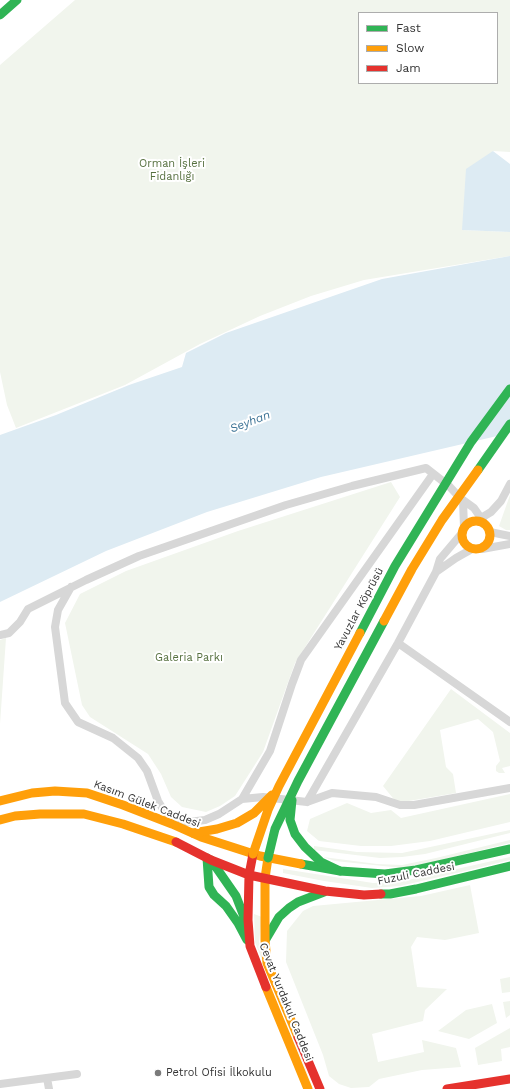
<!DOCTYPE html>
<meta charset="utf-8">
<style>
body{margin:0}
#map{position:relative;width:510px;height:1089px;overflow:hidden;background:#fff;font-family:"Work Sans",sans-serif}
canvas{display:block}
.legend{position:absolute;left:358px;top:12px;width:140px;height:72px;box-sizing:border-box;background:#fff;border:1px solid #adadad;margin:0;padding:5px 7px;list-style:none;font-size:12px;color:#333}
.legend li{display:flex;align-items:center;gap:8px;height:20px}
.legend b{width:20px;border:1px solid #adadad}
</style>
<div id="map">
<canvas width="510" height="1089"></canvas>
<ul class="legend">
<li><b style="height:5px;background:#30b455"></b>Fast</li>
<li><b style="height:5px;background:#ff9f0a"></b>Slow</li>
<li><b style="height:5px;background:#e5322d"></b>Jam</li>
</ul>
</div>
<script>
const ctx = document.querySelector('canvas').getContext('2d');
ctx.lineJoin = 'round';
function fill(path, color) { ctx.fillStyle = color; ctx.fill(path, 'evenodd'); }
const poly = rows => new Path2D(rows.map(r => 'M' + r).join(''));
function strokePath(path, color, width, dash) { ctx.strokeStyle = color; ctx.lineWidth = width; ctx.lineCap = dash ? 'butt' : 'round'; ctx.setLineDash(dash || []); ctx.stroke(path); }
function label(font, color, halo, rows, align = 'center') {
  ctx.font = font + ' "Work Sans",sans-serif'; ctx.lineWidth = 4; ctx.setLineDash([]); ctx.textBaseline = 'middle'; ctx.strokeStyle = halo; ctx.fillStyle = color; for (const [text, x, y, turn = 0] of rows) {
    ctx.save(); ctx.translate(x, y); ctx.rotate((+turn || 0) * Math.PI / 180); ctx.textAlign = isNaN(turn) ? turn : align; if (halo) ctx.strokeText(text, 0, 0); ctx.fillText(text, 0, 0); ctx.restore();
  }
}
const green = poly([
 [75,0,510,0,510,152,493,151,462,230,510,232,510,256,364,280,311,296,260,316,200,344,125,385,16,428,7,405,0,372,0,65],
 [359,13,497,13,497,83,359,83],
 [391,482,400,497,295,663,263,752,235,796,220,806,206,812,182,807,171,797,161,774,148,754,90,717,82,705,65,623,80,594,126,571,238,531],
 [510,495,510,530,506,530,499,526],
 [6,638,0,724,0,640],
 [451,689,510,733,510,766,502,768,505,773,499,773,496,771,496,766,500,761,493,732,478,719,440,730,446,767,453,774,456,793,397,803,383,786],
 [510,794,510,822,430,841,391,846,361,846,319,841,307,831,310,819,347,803,371,813,391,810,401,818],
 [510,830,510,833,425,854,402,857,380,858,314,850,314,846,357,852,402,853],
 [510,840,510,843,437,861,402,868,335,861,323,857,377,864,402,865,436,858],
 [510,857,510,860,461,872,400,886,372,888,324,881,283,873,283,869,373,883,399,882],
 [470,885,479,933,445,940,417,937,411,947,417,987,447,989,425,1010,423,1021,372,1034,378,1062,424,1052,422,1040,456,1048,461,1067,422,1070,379,1079,369,1087,351,1088,339,1084,329,1076,323,1055,286,962,287,931,303,911,313,906,421,896],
 [254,914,262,917,259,942,313,1089,255,942],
 [510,977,510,992,502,993,500,979],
 [510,1001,510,1015,506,1018,503,1002],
 [492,1004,497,1023,469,1039,438,1031,466,1010],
 [510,1028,510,1047,501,1049,502,1061,478,1065,475,1048]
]);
const water = poly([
 [493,151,510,164,510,232,462,230,466,169],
 [510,256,510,433,321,477,207,512,106,551,0,602,0,435,56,415,129,385,182,367,186,353,226,333,382,279]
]);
const street = poly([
 [476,521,491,512,501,501,510,484],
 [464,528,463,500,474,508,485,524],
 [490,532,510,536],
 [482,549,510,544],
 [436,572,456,558,472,549],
 [71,587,58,610,55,627,65,703,78,722,113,738,138,758,147,771,158,801,172,824,205,820,219,814,242,799,263,797,307,802,332,793,376,797,400,805,414,805,510,788],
 [0,635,9,633,20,622,28,609,86,580,139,556,286,505,352,486,426,468,449,486,462,500],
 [398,643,510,722],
 [242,799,270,751,292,684,301,660,433,474],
 [307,802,398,643,436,572,440,559,462,533],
 [47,1078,49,1089],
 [0,1084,77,1074]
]);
const fast = poly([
 [0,15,17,0],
 [207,858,209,887,214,895,226,906,238,923,247,940],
 [211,860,236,896,246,922],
 [301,864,340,871,385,874,416,870,510,849],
 [381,894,390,894,416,889,510,866],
 [266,939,279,917,289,908,298,902,324,892]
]);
const slow = poly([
 '462 535a14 14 0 1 1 28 0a14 14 0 1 1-28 0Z',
 [0,801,32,793,55,791,87,793,123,805,172,824,201,837,260,856,301,864],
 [0,820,15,816,40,814,84,814,123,824,176,842],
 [268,858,265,878,265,940,267,963,298,1037],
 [266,987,308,1089]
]);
const jam = poly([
 [176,842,211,860,249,875,325,891,364,895,381,894],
 [253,854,249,875,248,920,250,946,266,987],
 [298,1037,320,1089],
 [447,1089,510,1079]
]);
const fastBridge = poly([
 [478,470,510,424],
 [360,633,395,566,471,442,510,389],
 [292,800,290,820,295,834,305,847,321,862,340,871],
 [268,858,275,829,298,781,384,621]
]);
const slowBridge = poly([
 [384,621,412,569,442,520,478,470],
 [193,833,217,829,237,823,254,813,272,795],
 [253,854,268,810,279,786,360,633]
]);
const markers = [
 [158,1073,4,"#7a7a7a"]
];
const parkNames = [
 ["Orman İşleri",172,164],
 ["Fidanlığı",172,177],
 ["Galeria Parkı",189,658]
];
const streetNames = [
 ["Yavuzlar Köprüsü",359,609,-62],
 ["Kasım Gülek Caddesi",147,804,21],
 ["Fuzuli Caddesi",416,874,-11],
 ["Cevat Yurdakul Caddesi",286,1002,68]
];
const poiNames = [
 ["Petrol Ofisi İlkokulu",166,1073]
];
const waterNames = [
 ["Seyhan",250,422,-21]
];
fill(green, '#f1f5ed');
fill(water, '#ddebf3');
strokePath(street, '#d7d7d7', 8);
strokePath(fast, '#30b455', 9);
strokePath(slow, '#ff9f0a', 9);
strokePath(jam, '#e5322d', 9);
strokePath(fastBridge, '#30b455', 9);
strokePath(slowBridge, '#ff9f0a', 9);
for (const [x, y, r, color] of markers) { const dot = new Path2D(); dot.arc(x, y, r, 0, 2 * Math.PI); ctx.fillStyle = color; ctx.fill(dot); strokePath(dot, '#fff', 1.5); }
label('11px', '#56703f', '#fff', parkNames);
label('11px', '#333', '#fff', streetNames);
label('11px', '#333', '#fff', poiNames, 'left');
label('italic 12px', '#3f7597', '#fff', waterNames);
</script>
